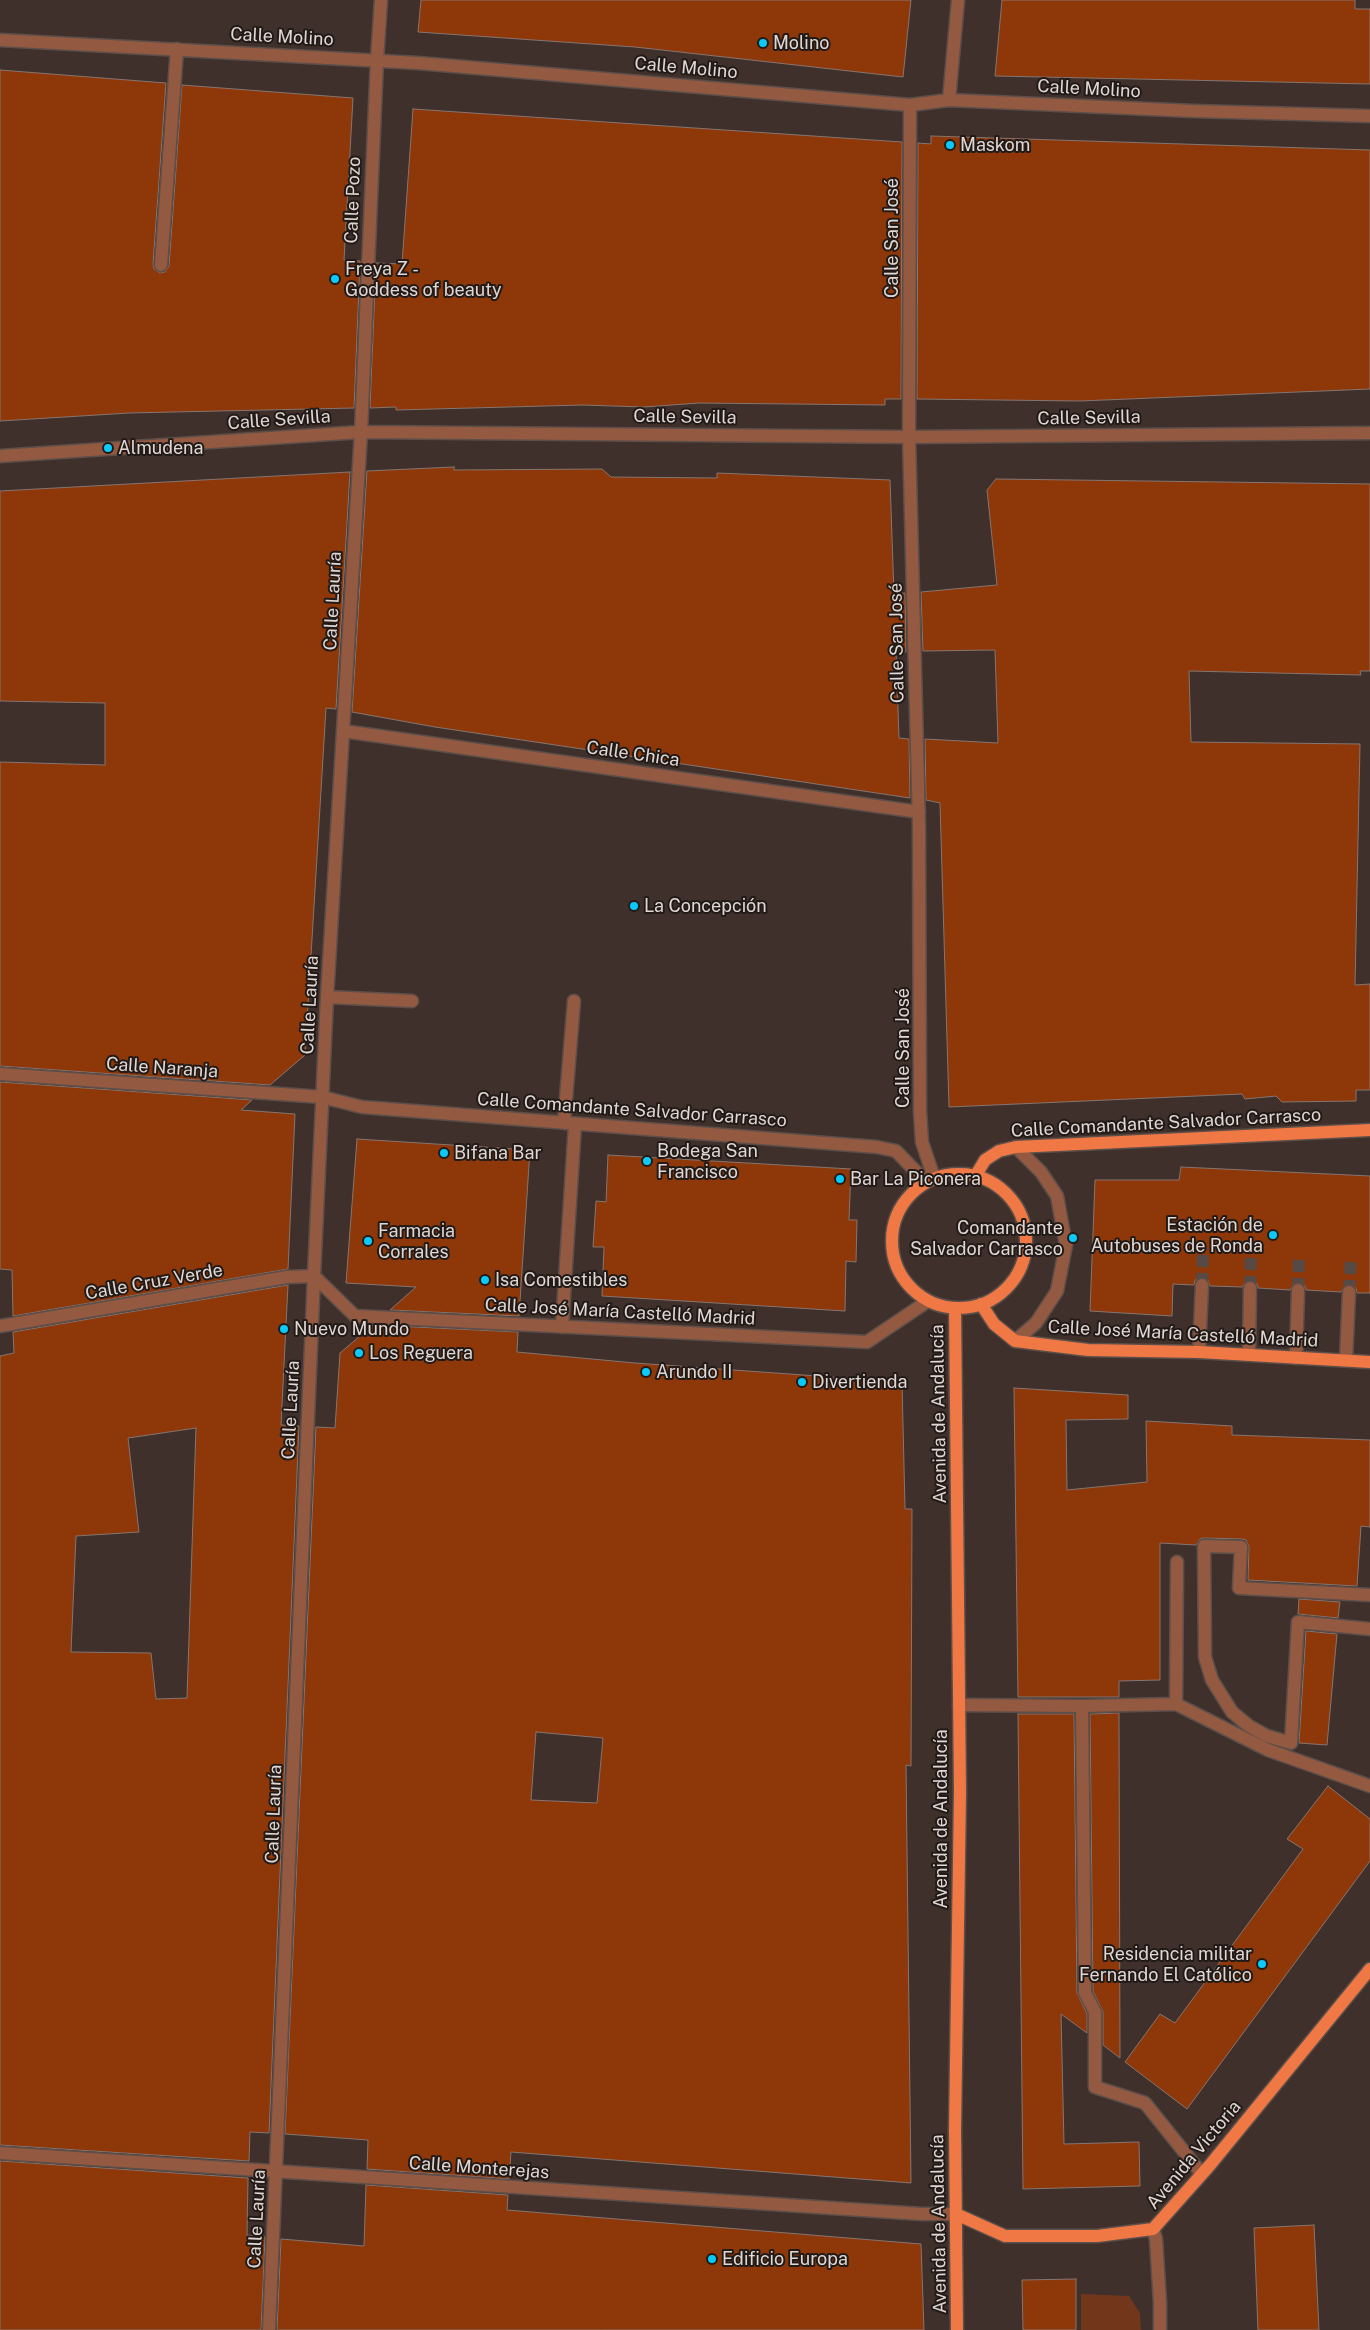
<!DOCTYPE html>
<meta charset="utf-8">
<style>
body{margin:0}
canvas{display:block;background:#3f302b}
</style>
<canvas width="1370" height="2330"></canvas>
<script>
const ctx = document.querySelector('canvas').getContext('2d');
ctx.lineJoin = 'round';
function fill(path, color) { ctx.fillStyle = color; ctx.fill(path, 'evenodd'); }
const poly = rows => new Path2D(rows.map(r => 'M' + r).join(''));
function strokePath(path, color, width, dash) { ctx.strokeStyle = color; ctx.lineWidth = width; ctx.lineCap = dash ? 'butt' : 'round'; ctx.setLineDash(dash || []); ctx.stroke(path); }
function label(font, color, halo, rows, align = 'center') {
  ctx.font = font + ' "Public Sans",sans-serif'; ctx.lineWidth = 4; ctx.setLineDash([]); ctx.textBaseline = 'middle'; ctx.strokeStyle = halo; ctx.fillStyle = color; for (const [text, x, y, turn = 0] of rows) {
    ctx.save(); ctx.translate(x, y); ctx.rotate((+turn || 0) * Math.PI / 180); ctx.textAlign = isNaN(turn) ? turn : align; if (halo) ctx.strokeText(text, 0, 0); ctx.fillText(text, 0, 0); ctx.restore();
  }
}
const green = poly([
 [1081,2294,1129,2296,1140,2313,1141,2330,1081,2330]
]);
const building = poly([
 [421,0,911,0,903,77,635,47,418,32,421,0],
 [1002,0,1355,0,1355,9,1370,9,1370,84,995,76,1002,0],
 [0,70,166,83,153,264,154,269,160,273,165,272,169,266,182,85,353,98,344,260,360,261,354,408,129,413,0,421,0,70],
 [413,109,902,142,901,399,885,399,885,405,699,403,644,407,583,405,396,410,396,407,370,408,376,263,402,264,413,109],
 [931,136,1370,150,1370,389,1080,401,917,399,918,143,931,144,931,136],
 [454,467,454,470,602,469,611,477,717,478,717,473,890,480,894,594,905,593,906,652,896,652,899,738,909,739,910,798,435,727,352,712,367,471,454,467],
 [350,472,336,709,326,708,305,1055,270,1085,0,1066,0,762,105,765,105,703,0,701,0,491,350,472],
 [996,479,1370,484,1370,671,1360,671,1361,675,1189,671,1191,742,1360,744,1355,985,1370,984,1370,1090,1356,1090,1356,1101,1282,1102,1276,1096,1245,1099,1242,1094,949,1107,940,803,926,800,925,739,998,743,995,650,923,651,921,592,997,585,987,490,996,479],
 [0,1082,252,1100,241,1110,295,1114,288,1269,13,1316,12,1270,0,1269,0,1082],
 [357,1139,530,1150,519,1316,390,1310,416,1287,346,1283,357,1139],
 [608,1155,851,1169,849,1220,857,1220,856,1262,846,1261,845,1311,602,1296,604,1247,593,1247,596,1201,606,1202,608,1155],
 [1181,1167,1370,1176,1370,1293,1357,1293,1356,1288,1350,1284,1345,1285,1341,1292,1306,1290,1305,1286,1299,1282,1294,1283,1290,1290,1258,1288,1257,1284,1251,1280,1246,1281,1242,1287,1210,1286,1207,1278,1202,1277,1195,1280,1194,1285,1173,1284,1172,1316,1090,1311,1095,1180,1179,1180,1181,1167],
 [288,1285,281,1425,299,1426,269,2133,250,2132,249,2161,0,2145,0,1356,14,1353,13,1332,288,1285],
 [196,1428,187,1698,156,1699,151,1653,71,1652,76,1536,139,1532,128,1438,196,1428],
 [373,1325,518,1332,517,1352,635,1363,902,1382,905,1509,912,1509,911,1766,906,1765,911,2183,511,2152,509,2179,367,2169,368,2140,285,2134,316,1427,335,1428,340,1353,373,1325],
 [536,1732,603,1738,597,1803,531,1800,536,1732],
 [1014,1388,1128,1395,1128,1419,1066,1420,1067,1490,1147,1482,1146,1421,1232,1426,1232,1435,1370,1440,1370,1527,1361,1526,1357,1586,1248,1580,1249,1547,1246,1540,1242,1539,1204,1538,1200,1539,1196,1545,1160,1543,1160,1680,1119,1681,1119,1697,1018,1697,1014,1388],
 [1299,1599,1340,1602,1338,1618,1298,1614,1299,1599],
 [1306,1631,1337,1634,1327,1745,1299,1743,1306,1631],
 [1119,1713,1120,2058,1103,2045,1103,2012,1093,1991,1090,1714,1119,1713],
 [1018,1714,1074,1714,1077,1993,1087,2014,1087,2033,1061,2014,1064,2144,1139,2142,1140,2186,1023,2189,1018,1714],
 [1328,1786,1370,1819,1370,1861,1187,2109,1125,2062,1160,2014,1175,2023,1303,1849,1287,1839,1328,1786],
 [0,2161,248,2178,247,2235,265,2237,261,2330,0,2330,0,2161],
 [366,2185,508,2195,507,2210,921,2244,924,2330,277,2330,281,2239,364,2246,366,2185],
 [1314,2225,1319,2330,1258,2330,1254,2228,1314,2225],
 [1076,2279,1076,2330,1023,2330,1022,2280,1076,2279]
]);
const minorTunnel = poly([
 [1202,1285,1203,1248],
 [1250,1288,1251,1250],
 [1298,1290,1299,1254],
 [1349,1292,1351,1256]
]);
const minor = poly([
 [0,40,418,63,910,105,949,100,1193,111,1370,116],
 [949,100,958,0],
 [910,105,909,437,919,826,920,1111,922,1142,934,1178],
 [161,265,177,49],
 [0,456,361,432,909,437,1370,433],
 [343,731,919,812],
 [327,997,412,1001],
 [0,1074,322,1097,362,1107,877,1147,896,1151,926,1182],
 [564,1123,574,1001],
 [0,1326,287,1277,314,1276,355,1316,867,1342,928,1301],
 [562,1327,575,1124],
 [1015,1341,1036,1323,1057,1291,1066,1245,1057,1196,1041,1172,1016,1147],
 [1199,1352,1202,1285],
 [1249,1354,1250,1288],
 [1296,1358,1298,1290],
 [1346,1360,1349,1292],
 [1370,1595,1239,1588,1241,1547,1204,1546,1205,1657,1212,1680,1232,1712,1249,1726,1267,1736,1291,1743,1298,1622,1370,1629],
 [1176,1704,1177,1562],
 [959,1705,1082,1706,1176,1704,1268,1750,1370,1786],
 [1082,1706,1085,1993,1095,2012,1095,2087,1145,2103,1202,2174],
 [0,2153,922,2214,956,2214],
 [1153,2229,1156,2239,1160,2303,1160,2330],
 [269,2330,314,1276,327,997,361,432,377,60,381,0]
]);
const major = poly([
 '892 1241a67 67 0 1 1 134 0a67 67 0 1 1-134 0Z',
 [976,1175,985,1160,999,1151,1016,1147,1370,1130],
 [981,1304,994,1324,1015,1341,1088,1350,1199,1352,1370,1362],
 [955,1308,960,1792,955,2130,957,2330],
 [956,2214,1005,2236,1097,2236,1153,2229,1210,2165,1370,1969]
]);
const markers = [
 [763,43,5,"#0bcafa"],
 [950,145,5,"#0bcafa"],
 [335,279,5,"#0bcafa"],
 [108,448,5,"#0bcafa"],
 [634,906,5,"#0bcafa"],
 [444,1153,5,"#0bcafa"],
 [647,1161,5,"#0bcafa"],
 [840,1179,5,"#0bcafa"],
 [1273,1235,5,"#0bcafa"],
 [1073,1238,5,"#0bcafa"],
 [368,1241,5,"#0bcafa"],
 [485,1280,5,"#0bcafa"],
 [284,1329,5,"#0bcafa"],
 [359,1353,5,"#0bcafa"],
 [646,1372,5,"#0bcafa"],
 [802,1382,5,"#0bcafa"],
 [1262,1964,5,"#0bcafa"],
 [712,2259,5,"#0bcafa"]
];
const streetNames = [
 ["Calle Molino",282,37,3],
 ["Calle Molino",686,68,5],
 ["Calle Molino",1089,89,3],
 ["Calle Pozo",353,200,-88],
 ["Calle San José",892,238,-90],
 ["Calle Sevilla",685,417,1],
 ["Calle Sevilla",1089,418,-1],
 ["Calle Sevilla",279,420,-4],
 ["Calle Lauría",333,601,-87],
 ["Calle San José",897,643,-91],
 ["Calle Chica",633,754,8],
 ["Calle Lauría",310,1005,-87],
 ["Calle San José",903,1048,-90],
 ["Calle Naranja",162,1068,4],
 ["Calle Comandante Salvador Carrasco",632,1110,4],
 ["Calle Comandante Salvador Carrasco",1166,1123,-3],
 ["Calle Cruz Verde",154,1282,-10],
 ["Calle José María Castelló Madrid",620,1312,3],
 ["Calle José María Castelló Madrid",1183,1334,3],
 ["Calle Lauría",291,1410,-87],
 ["Avenida de Andalucía",939,1414,-91],
 ["Calle Lauría",274,1814,-88],
 ["Avenida de Andalucía",941,1819,-90],
 ["Avenida Victoria",1194,2155,-50],
 ["Calle Monterejas",479,2168,4],
 ["Calle Lauría",257,2219,-87],
 ["Avenida de Andalucía",939,2224,-91]
];
const poiNames = [
 ["Molino",773,43],
 ["Maskom",960,145],
 ["Freya Z -",345,269],
 ["Goddess of beauty",345,290],
 ["Almudena",118,448],
 ["La Concepción",644,906],
 ["Bodega San",657,1151],
 ["Francisco",657,1172],
 ["Bifana Bar",454,1153],
 ["Bar La Piconera",850,1179],
 ["Estación de",1263,1225,"right"],
 ["Autobuses de Ronda",1263,1246,"right"],
 ["Comandante",1063,1228,"right"],
 ["Salvador Carrasco",1063,1249,"right"],
 ["Farmacia",378,1231],
 ["Corrales",378,1252],
 ["Isa Comestibles",495,1280],
 ["Nuevo Mundo",294,1329],
 ["Los Reguera",369,1353],
 ["Arundo II",656,1372],
 ["Divertienda",812,1382],
 ["Residencia militar",1252,1954,"right"],
 ["Fernando El Católico",1252,1975,"right"],
 ["Edificio Europa",722,2259]
];
fill(green, '#72361b');
fill(building, '#8e3709');
strokePath(building, '#86756f', 1);
strokePath(minorTunnel, '#574944', 12, [12, 6]);
strokePath(minor, '#5c4e49', 15);
strokePath(major, '#5c4e49', 15);
strokePath(minor, '#935941', 12);
strokePath(major, '#ef7845', 12);
for (const [x, y, r, color] of markers) { const dot = new Path2D(); dot.arc(x, y, r, 0, 2 * Math.PI); ctx.fillStyle = color; ctx.fill(dot); strokePath(dot, '#211a17', 2); }
label('18px', '#e0d6d2', '#211a17', streetNames);
label('18px', '#e0d6d2', '#211a17', poiNames, 'left');
</script>
